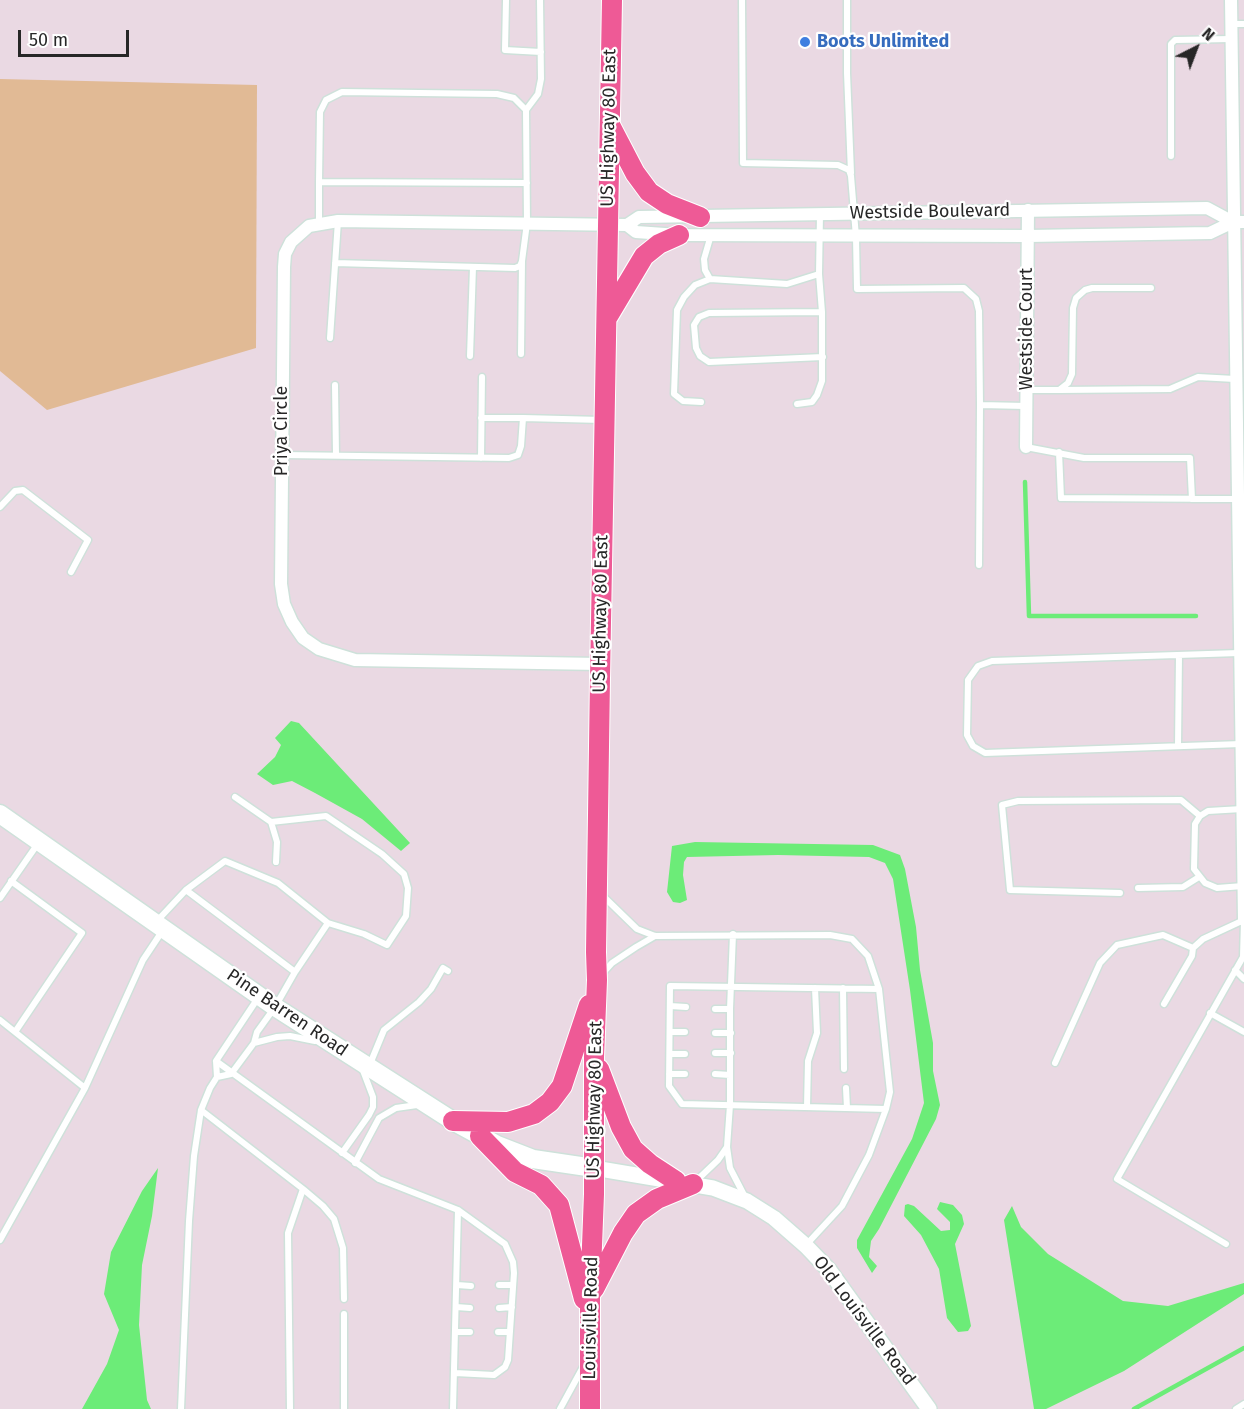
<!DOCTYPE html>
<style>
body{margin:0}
#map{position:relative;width:1244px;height:1409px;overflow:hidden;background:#ead9e3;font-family:"Fira Sans",sans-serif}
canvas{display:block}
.north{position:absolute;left:1166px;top:18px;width:60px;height:60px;-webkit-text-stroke:4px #fff;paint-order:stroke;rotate:42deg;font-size:16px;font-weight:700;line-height:24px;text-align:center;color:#272727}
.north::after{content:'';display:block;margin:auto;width:21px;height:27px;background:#272727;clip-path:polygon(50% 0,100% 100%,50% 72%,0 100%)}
.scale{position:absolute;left:18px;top:30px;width:111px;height:27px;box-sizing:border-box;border:3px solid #272727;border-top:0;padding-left:8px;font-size:18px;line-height:21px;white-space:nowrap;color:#272727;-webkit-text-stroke:4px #fff;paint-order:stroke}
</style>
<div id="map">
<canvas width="1244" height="1409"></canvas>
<div class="north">N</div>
<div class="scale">50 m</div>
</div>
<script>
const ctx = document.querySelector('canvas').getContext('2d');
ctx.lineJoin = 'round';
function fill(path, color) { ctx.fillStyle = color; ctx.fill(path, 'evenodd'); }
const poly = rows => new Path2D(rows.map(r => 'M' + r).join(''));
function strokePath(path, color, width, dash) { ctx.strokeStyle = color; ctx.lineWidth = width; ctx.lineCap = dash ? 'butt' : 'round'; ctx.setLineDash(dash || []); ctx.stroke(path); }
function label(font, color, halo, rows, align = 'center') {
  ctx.font = font + ' "Fira Sans",sans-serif'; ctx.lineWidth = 4.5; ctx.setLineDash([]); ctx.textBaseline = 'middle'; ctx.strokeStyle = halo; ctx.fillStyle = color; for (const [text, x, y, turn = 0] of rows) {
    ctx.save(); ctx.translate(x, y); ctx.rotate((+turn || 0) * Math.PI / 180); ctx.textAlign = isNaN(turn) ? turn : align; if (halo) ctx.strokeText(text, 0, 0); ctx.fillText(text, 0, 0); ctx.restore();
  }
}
const green = poly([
 [0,79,257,85,256,348,47,410,0,371]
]);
const water = poly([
 [291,721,299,723,410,843,401,851,362,819,315,793,292,781,273,785,257,774,275,757,281,745,275,738],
 [695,842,873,845,900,855,905,869,916,927,920,970,933,1043,933,1071,940,1105,936,1119,879,1229,871,1241,869,1257,877,1266,872,1273,857,1248,857,1240,912,1139,924,1103,910,990,893,879,885,863,869,857,778,855,687,857,684,862,683,875,687,900,680,903,673,902,667,892,672,846],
 [158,1168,152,1216,142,1265,139,1325,147,1400,151,1409,82,1409,107,1364,119,1330,104,1294,111,1252,142,1191],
 [940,1202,953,1205,962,1215,964,1224,955,1244,971,1326,968,1331,958,1332,947,1318,939,1269,921,1235,904,1216,905,1205,908,1204,914,1206,941,1231,950,1230,950,1222,937,1209],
 [1012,1206,1021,1227,1048,1254,1123,1301,1168,1306,1244,1283,1244,1294,1124,1371,1046,1409,1034,1409,1004,1220]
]);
const stream = poly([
 [1025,482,1029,616,1196,616],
 [1134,1409,1244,1348]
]);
const service = poly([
 [506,0,505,50,541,52],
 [742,0,743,163,838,165,849,170,851,176,856,237,857,289,964,288,976,299,979,311,980,405,1026,406],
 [847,0,847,73,851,173],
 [1231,24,1244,24],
 [1171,156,1171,44,1175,40,1231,39],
 [319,182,320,112,326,100,342,92,497,94,514,98,526,110],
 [319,224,319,182,527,183],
 [711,235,704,259,705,270,710,279,787,284,819,274],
 [335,263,515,268,520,266,522,261,527,223,526,110,538,94,541,79,540,0],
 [822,312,709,313,699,317,694,325,696,348,700,356,709,362,823,357],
 [330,338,338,221],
 [521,354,522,261],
 [470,356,473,267],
 [335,385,336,455],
 [1027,390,1059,390,1068,383,1072,374,1073,308,1076,298,1085,290,1092,288,1151,288],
 [1059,390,1170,389,1198,377,1235,379],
 [701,402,683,401,674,394,677,310,684,297,695,285,710,279],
 [797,404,812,402,817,395,822,381,822,312,819,274,820,214],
 [481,418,523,418],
 [1026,447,1084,458,1190,458,1192,499],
 [1059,452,1061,498,1237,499],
 [283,455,509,458,518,455,521,446,523,418,602,420],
 [481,458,482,377],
 [0,507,15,491,23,490,88,540,71,572],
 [979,565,980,405],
 [1239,653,992,661,978,666,968,680,967,735,973,746,985,753,1241,744],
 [1178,746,1179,655],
 [235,797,271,822,326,816,382,854,404,874,408,888,406,916,387,945,364,934,328,923],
 [1242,809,1208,811,1200,816,1195,824,1194,869,1205,883,1217,888,1243,886],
 [271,822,277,842,276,862],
 [1138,888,1183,887,1199,877],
 [186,890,225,861,278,883,328,923,295,972],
 [1120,893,1010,890,1002,805,1018,801,1181,800,1200,816],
 [602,895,637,929,655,936,830,935,852,939,868,956,879,989],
 [0,898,39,842],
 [157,921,186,890,295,972,275,1007,257,1032,254,1043,231,1074,217,1077],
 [733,934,730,1009,730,1105,727,1147,730,1168,745,1197],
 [1235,970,1244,979],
 [602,974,612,963,636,947,655,936],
 [843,988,844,1069],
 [1164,1004,1192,956,1193,948,1203,939,1244,920],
 [670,1006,686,1007],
 [715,1009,730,1009],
 [1210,1013,1244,1032],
 [0,1020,15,1032,82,933,11,881],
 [15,1032,85,1088],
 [670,1032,685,1032],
 [715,1033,731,1033],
 [254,1043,277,1037,290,1036,315,1041],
 [715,1053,731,1053],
 [670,1054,685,1054],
 [216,1061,379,1179,458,1210,505,1244,513,1262,514,1273,508,1360,505,1367,494,1375,455,1373],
 [1055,1063,1100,963,1117,945,1163,935,1193,948],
 [370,1064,384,1030,419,1002,431,989,443,968,448,971],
 [669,1074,685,1074],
 [715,1074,730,1075],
 [846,1088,847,1108],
 [807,1107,808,1061,817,1033,815,988],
 [201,1110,303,1189,323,1206,334,1219,343,1248,344,1299],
 [342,1153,369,1115,373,1107,373,1097,362,1068],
 [355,1163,379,1118,396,1108,417,1105],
 [695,1182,718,1160,727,1147],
 [0,1240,85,1088,143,960,163,930],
 [1226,1244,1117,1179,1243,957,1244,920],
 [806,1245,842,1206,869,1155,886,1109,890,1092,879,989,670,986,669,1086,682,1104,886,1109],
 [457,1285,471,1286],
 [499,1285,513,1285],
 [456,1307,470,1308],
 [499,1308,512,1307],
 [455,1332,470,1332],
 [498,1332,510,1332],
 [181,1409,189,1221,194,1156,201,1110,210,1088,217,1077,216,1061,258,998],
 [290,1409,288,1233,303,1189],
 [344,1409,344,1314],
 [453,1409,458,1210],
 [560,1409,583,1367],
 [1236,1409,1244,1404]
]);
const minor = poly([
 [1231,0,1244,920],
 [627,225,636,232,679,235,1028,236,1210,233,1233,222,1244,222],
 [1026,447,1028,210],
 [600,664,355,660,319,649,303,638,292,622,284,604,281,584,284,267,285,254,291,242,309,226,338,221,627,225,639,217,1207,208,1233,222]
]);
const tertiary = poly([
 [594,1168,713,1188,747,1201,774,1218,806,1246,829,1270,929,1409]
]);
const secondary = poly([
 [0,814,275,1007,453,1121,497,1145,533,1159,594,1168]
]);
const primary = poly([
 [610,125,635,173,649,192,667,204,700,217],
 [607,318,644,256,659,244,679,235],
 [599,1069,621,1127,633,1149,650,1164,676,1181],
 [453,1121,508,1122,534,1114,550,1102,562,1086,589,1005],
 [480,1136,515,1172,541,1185,559,1205,584,1299],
 [594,1289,623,1233,636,1214,657,1199,693,1184],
 [590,1409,590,1297,594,1194,594,1057,597,980,596,952,600,678,612,0]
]);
const markers = [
 [805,42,6,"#3f7fe0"]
];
const shopNames = [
 ["Boots Unlimited",817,42]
];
const streetNames = [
 ["US Highway 80 East",609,128,-89],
 ["Westside Boulevard",930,212,-1],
 ["Westside Court",1027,329,-90],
 ["Priya Circle",282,431,-90],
 ["US Highway 80 East",601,614,-89],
 ["Pine Barren Road",287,1013,34],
 ["US Highway 80 East",595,1100,-89],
 ["Louisville Road",591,1318,-89],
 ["Old Louisville Road",864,1321,53]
];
fill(green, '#e1ba95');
fill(water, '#6cec78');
strokePath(stream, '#6cec78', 4.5);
strokePath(service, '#cee1da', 9);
strokePath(minor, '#cee1da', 15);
strokePath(tertiary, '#cee1da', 18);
strokePath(secondary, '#cee1da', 21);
strokePath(primary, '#fff', 22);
strokePath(service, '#fff', 6);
strokePath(minor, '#fff', 12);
strokePath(tertiary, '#fff', 15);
strokePath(secondary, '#fff', 18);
strokePath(primary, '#ee5a96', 20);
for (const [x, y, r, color] of markers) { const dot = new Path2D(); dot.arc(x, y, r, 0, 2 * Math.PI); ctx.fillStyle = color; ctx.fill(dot); strokePath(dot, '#fff', 2); }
label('bold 18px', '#366cbe', '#fff', shopNames, 'left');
label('18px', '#272727', '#fff', streetNames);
</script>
